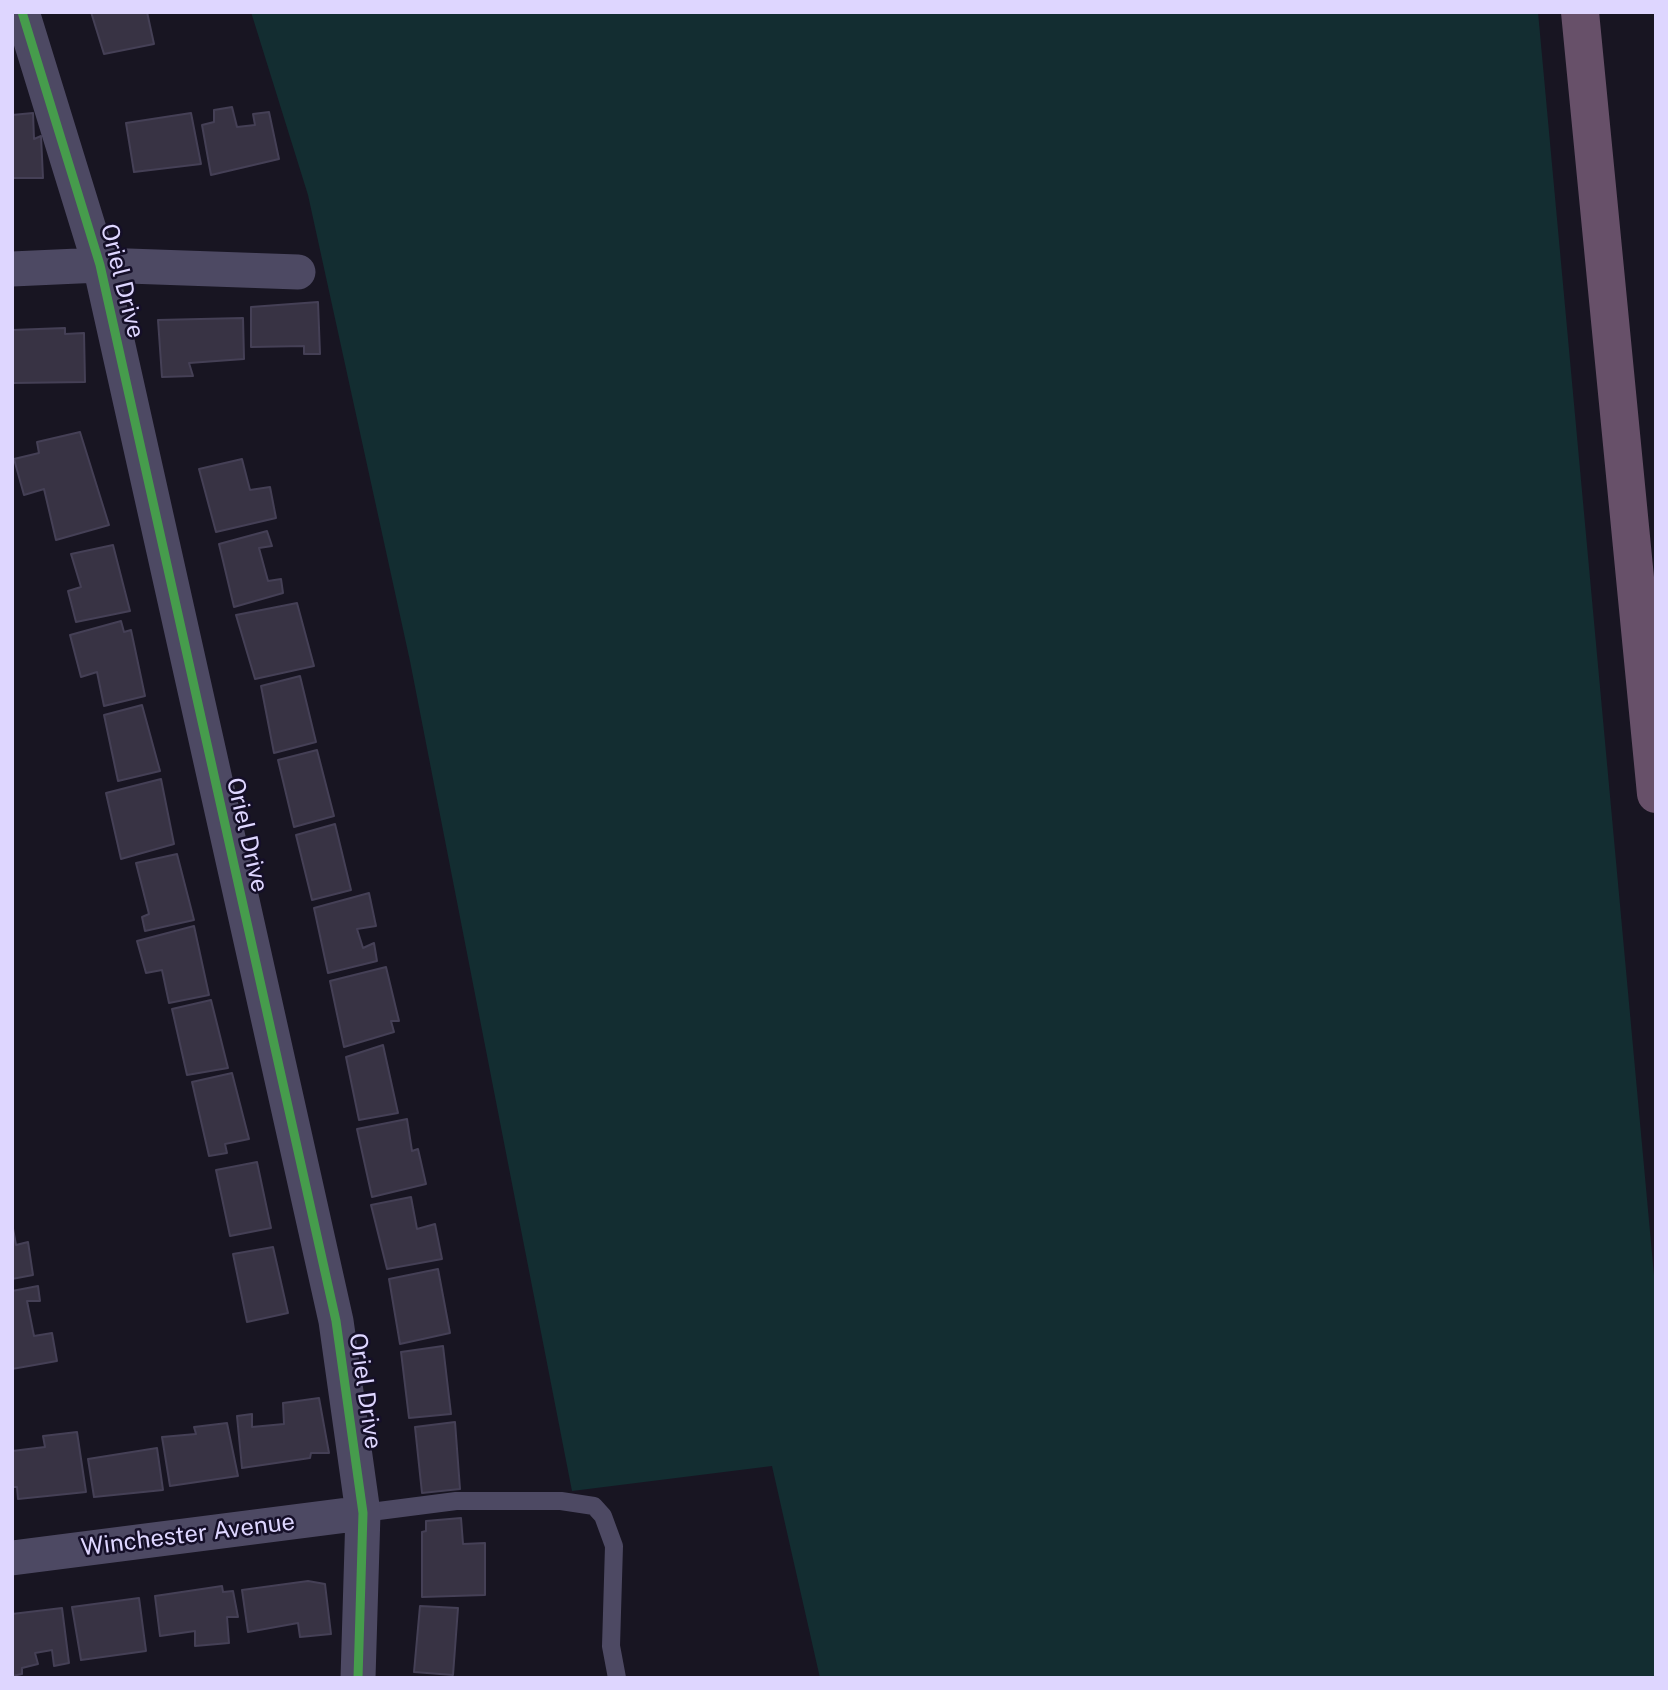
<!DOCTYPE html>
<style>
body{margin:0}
#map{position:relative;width:1668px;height:1690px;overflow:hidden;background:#181522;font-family:"Public Sans",sans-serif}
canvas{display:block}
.frame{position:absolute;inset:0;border:14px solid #ded6ff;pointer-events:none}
</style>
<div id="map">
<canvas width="1668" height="1690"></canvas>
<div class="frame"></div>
</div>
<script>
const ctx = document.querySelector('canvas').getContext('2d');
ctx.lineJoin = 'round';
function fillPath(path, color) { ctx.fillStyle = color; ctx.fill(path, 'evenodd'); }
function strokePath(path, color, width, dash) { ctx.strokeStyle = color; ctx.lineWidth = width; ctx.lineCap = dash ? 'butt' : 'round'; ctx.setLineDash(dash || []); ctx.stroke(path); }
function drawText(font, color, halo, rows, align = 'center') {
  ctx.font = font + ' "Public Sans",sans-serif'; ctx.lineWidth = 5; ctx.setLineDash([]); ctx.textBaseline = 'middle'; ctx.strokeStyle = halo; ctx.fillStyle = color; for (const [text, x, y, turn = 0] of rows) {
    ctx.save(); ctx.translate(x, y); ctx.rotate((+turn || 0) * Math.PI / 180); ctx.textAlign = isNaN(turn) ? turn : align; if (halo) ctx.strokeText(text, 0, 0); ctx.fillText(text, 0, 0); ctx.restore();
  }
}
const green = new Path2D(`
 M251,12H1538L1656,1297V1678H820L772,1466L572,1491L410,661L308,195Z`);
const building = new Path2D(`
 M91,12H147L154,44L104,54Z
 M232,107L237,127L255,125L253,114L269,112L279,159L211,175L202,125L214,122V110Z
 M33,113L34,139L41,136L43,178H12V115Z
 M191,113L201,164L134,172L126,123Z
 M318,302L320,354H304V346L251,347V307Z
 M243,318L244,359L189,363L193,376L162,377L158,320Z
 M65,328V334L84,333L85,382L12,383V330Z
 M80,432L109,525L56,540L44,489L24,495L14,459L39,453L37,442Z
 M242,459L250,490L270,487L276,518L216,532L199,469Z
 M267,531L272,546L259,548L268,581L281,579L283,593L234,607L219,544Z
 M113,545L130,611L76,622L68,591L81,587L71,554Z
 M297,603L314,666L255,679L236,615Z
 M121,621L124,632L131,630L145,696L104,706L97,672L81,677L70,635Z
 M300,676L316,742L274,753L261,686Z
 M142,705L160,771L118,781L104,715Z
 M317,750L334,816L294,827L278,760Z
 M161,779L174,844L121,859L106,793Z
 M335,824L351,890L312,900L296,835Z
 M177,854L194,920L145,931L142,917L149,914L136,863Z
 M369,893L376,926L357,929L363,948L374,943L377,961L328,973L314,908Z
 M194,926L209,995L169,1003L162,970L146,973L137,941Z
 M386,967L399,1021H391L394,1032L344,1047L330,981Z
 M211,1000L228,1068L187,1075L172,1009Z
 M383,1045L398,1113L359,1120L346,1057Z
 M232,1073L249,1139L225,1144L227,1153L209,1156L192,1082Z
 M407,1119L412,1151L418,1149L426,1184L372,1197L357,1129Z
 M257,1162L271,1228L230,1236L216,1170Z
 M411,1197L417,1229L435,1224L442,1259L387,1269L371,1205Z
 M12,1223L16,1245L28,1242L33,1275L12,1279Z
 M273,1247L288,1313L247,1322L233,1254Z
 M438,1269L450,1333L400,1344L389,1279Z
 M38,1286L40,1301H27L34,1336L52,1333L57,1361L12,1369V1291Z
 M443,1346L451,1414L409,1418L401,1352Z
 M319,1398L329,1453H311L310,1458L242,1468L237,1416L252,1414V1427L284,1424L283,1403Z
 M455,1422L460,1489L422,1493L415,1427Z
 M227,1423L238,1476L170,1486L162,1437L196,1434L194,1427Z
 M77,1432L86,1492L18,1499L17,1487H12V1451L45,1447L43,1436Z
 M157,1448L163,1490L94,1497L88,1459Z
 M461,1518L463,1544L485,1543V1595L422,1597V1532L426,1531V1521Z
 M308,1581L325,1584L331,1634L300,1637L298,1623L248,1632L242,1590Z
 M222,1586L223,1592L233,1591L238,1617H227L229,1643L195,1646V1631L160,1636L155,1596Z
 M139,1598L146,1651L81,1660L72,1607Z
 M420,1606L458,1608L453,1675L414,1672Z
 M62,1608L69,1663L54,1666L52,1650L35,1653L38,1664L22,1668V1674L12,1676V1614Z`);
const lane = new Path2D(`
 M363,1513L456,1501H561L594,1506L603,1516L614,1546L611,1646L617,1678`);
const street = new Path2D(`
 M22,12L100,265L336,1321L363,1513L358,1678
 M12,269L100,265L298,272
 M12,1558L363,1513`);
const highway = new Path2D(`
 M1580,12L1656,794`);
const cycleway = new Path2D(`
 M22,12L100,265L336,1321L363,1513L358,1678`);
const streetNames = [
 ["Oriel Drive",122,281,76],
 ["Oriel Drive",247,835,77],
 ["Oriel Drive",365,1391,82],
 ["Winchester Avenue",188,1535,-7]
];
fillPath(green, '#132d31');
fillPath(building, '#383344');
strokePath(building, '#454056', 2);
strokePath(lane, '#4d4963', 18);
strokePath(street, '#4d4963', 35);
strokePath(highway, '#675069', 38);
strokePath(cycleway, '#469c4c', 9);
drawText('24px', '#ded6ff', '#150f28', streetNames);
</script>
